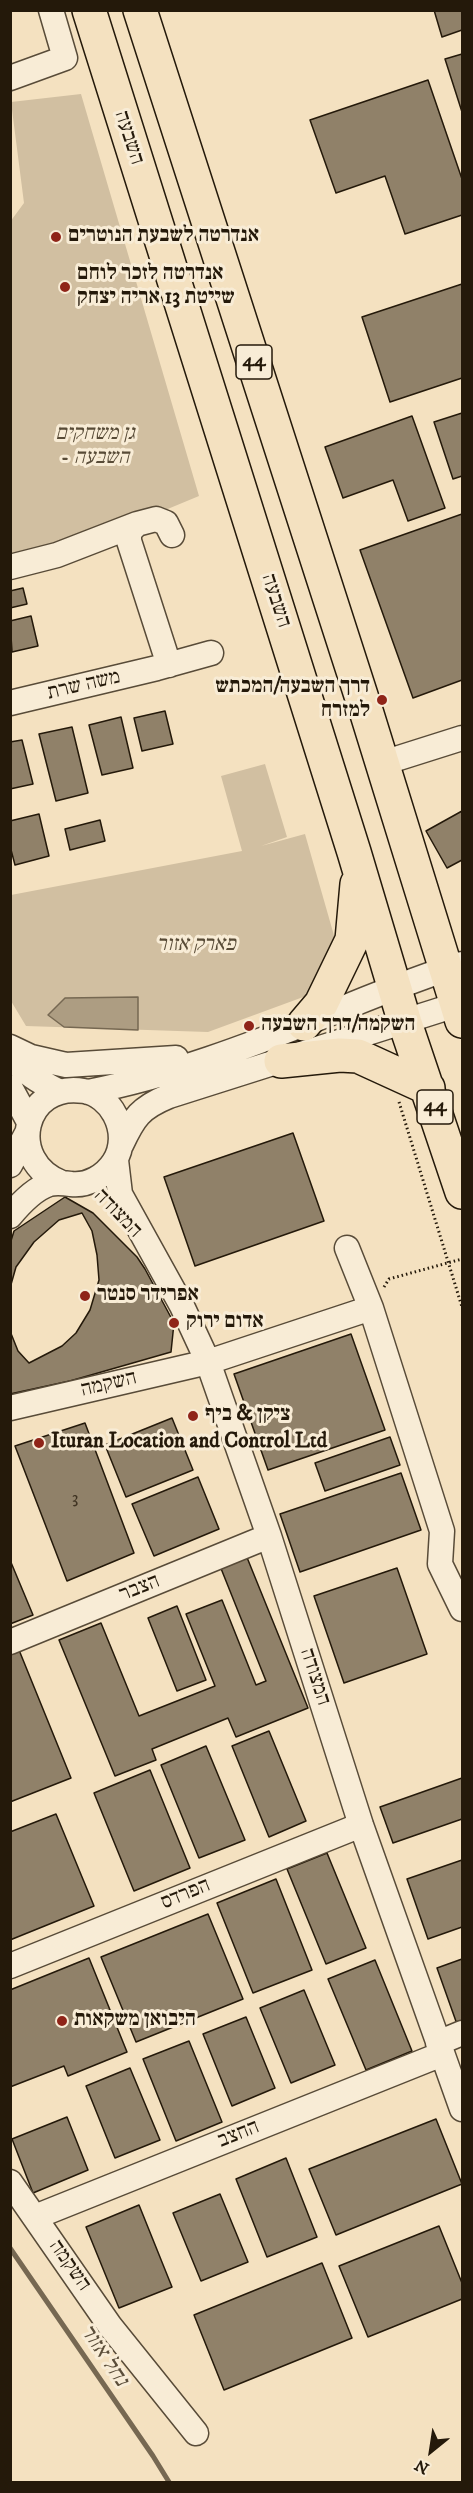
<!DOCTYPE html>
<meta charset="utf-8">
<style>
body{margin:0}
#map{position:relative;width:473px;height:2493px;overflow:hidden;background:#f4e1c0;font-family:"IM FELL DW Pica",serif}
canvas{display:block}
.frame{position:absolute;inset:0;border:12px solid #24190a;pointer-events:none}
.north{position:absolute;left:401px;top:2421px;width:60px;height:60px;-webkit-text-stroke:4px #f8ecd6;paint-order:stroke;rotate:210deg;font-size:16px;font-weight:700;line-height:24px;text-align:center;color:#24190a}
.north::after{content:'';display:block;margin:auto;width:21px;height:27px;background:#24190a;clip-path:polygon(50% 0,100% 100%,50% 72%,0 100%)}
</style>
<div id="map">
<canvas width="473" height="2493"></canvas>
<div class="frame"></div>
<div class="north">N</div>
</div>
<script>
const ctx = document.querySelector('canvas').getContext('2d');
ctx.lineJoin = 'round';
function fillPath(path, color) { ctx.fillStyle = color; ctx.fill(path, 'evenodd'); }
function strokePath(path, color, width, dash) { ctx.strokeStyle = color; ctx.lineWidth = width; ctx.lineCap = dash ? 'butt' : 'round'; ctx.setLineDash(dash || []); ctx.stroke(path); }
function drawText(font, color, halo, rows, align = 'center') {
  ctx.font = font + ' "IM FELL DW Pica","Frank Ruhl Libre",serif'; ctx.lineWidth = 6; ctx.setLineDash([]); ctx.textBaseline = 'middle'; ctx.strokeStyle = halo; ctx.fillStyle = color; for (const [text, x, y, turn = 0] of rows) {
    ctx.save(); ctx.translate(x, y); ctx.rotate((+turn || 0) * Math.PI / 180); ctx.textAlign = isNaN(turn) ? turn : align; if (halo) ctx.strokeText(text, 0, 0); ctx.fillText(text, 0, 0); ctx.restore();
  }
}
const green = new Path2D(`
 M81,94L199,496L57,555L11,568L10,222L24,203L11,102Z
 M265,764L287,837L261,846L305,834L337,946L306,996L208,1032L26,1026L11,1001V895L242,851L221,776Z`);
const water = new Path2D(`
 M138,997V1030L64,1027L48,1015L65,998Z`);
const stream = new Path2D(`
 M10,2248L153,2456L169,2482`);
const building = new Path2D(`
 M434,10H462V30L442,37Z
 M462,54V112L445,59Z
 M428,80L462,179V215L405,234L385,176L336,193L310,120Z
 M462,284V378L390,402L362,317Z
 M462,413V476L453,479L434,422Z
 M412,416L445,508L408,521L393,480L343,498L325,447Z
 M462,514V680L413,698L360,550Z
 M23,588L27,604L10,608V591Z
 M31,616L38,646L12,652L10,621Z
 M165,711L173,744L142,751L134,718Z
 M121,717L133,768L102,775L89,725Z
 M72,727L88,793L56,801L39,734Z
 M22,740L33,784L10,789V742Z
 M462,811V860L447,868L426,831Z
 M39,814L49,856L15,865L10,846V821Z
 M100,820L105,841L70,850L65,829Z
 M293,1133L324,1221L195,1266L164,1177Z
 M65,1197L93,1213L137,1257L145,1269L174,1323L171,1352L70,1381L10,1394V1244L14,1231Z
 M82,1213L92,1231L97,1255L99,1280L90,1310L76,1333L62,1346L29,1363L18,1351L10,1331V1288L16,1267L34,1242L59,1220Z
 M351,1334L385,1430L268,1470L234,1374Z
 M172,1418L193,1470L126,1497L105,1445Z
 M85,1423L134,1553L67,1581L15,1446Z
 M390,1437L400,1465L325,1491L315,1463Z
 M401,1473L421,1530L300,1572L280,1514Z
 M198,1477L219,1529L154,1556L132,1504Z
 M246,1555L308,1708L236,1737L228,1718L152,1749L156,1760L115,1776L59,1640L101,1623L139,1716L215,1686L186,1614L222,1600L256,1685L266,1681L220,1566Z
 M10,1560L33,1615L10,1624Z
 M397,1568L427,1654L344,1683L314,1596Z
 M177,1606L206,1680L177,1691L148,1618Z
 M19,1650L71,1778L10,1802V1654Z
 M269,1731L306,1821L269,1837L232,1746Z
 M206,1746L245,1840L199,1858L161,1765Z
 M150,1770L190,1868L134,1891L94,1793Z
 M462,1778V1819L393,1843L380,1807Z
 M56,1814L94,1906L10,1940V1832Z
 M327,1853L366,1948L326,1964L287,1869Z
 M462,1860V1927L428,1939L407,1879Z
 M276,1879L312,1970L253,1993L217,1903Z
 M208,1914L243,1999L136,2042L101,1957Z
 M89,1958L127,2052L68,2076L64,2066L10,2087V1990Z
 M462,1959V2025L458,2027L437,1968Z
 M375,1960L412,2051L366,2070L328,1979Z
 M304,1990L335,2065L291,2083L260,2008Z
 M246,2017L275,2088L232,2106L203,2034Z
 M189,2041L222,2122L176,2141L143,2059Z
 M130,2068L160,2140L115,2158L86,2086Z
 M67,2117L88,2170L33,2193L12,2139Z
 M436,2119L462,2184L336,2235L309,2169Z
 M286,2158L317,2237L267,2257L236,2179Z
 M220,2194L248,2262L201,2281L173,2213Z
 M139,2205L172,2287L119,2308L86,2227Z
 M439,2226L462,2283V2299L368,2337L339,2266Z
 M322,2263L352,2338L224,2390L194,2315Z`);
const path = new Path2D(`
 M399,1102L462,1307
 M384,1287L389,1279L462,1259`);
const minor = new Path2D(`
 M10,78L65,58L51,10
 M10,567L57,555L137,524
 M169,665L129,541V532L137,524L156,519L166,523L172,535
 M10,703L157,668L211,653
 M383,763L462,738
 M10,1047L31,1057L66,1065L176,1058
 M10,1054C23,1073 40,1082 60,1092
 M10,1087L29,1122
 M88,1092C170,1076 249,1046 326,1015C371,997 416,978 462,964
 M121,1145C134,1117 140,1108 169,1096L462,1003
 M116,1160L120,1194L182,1306L208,1362L269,1536L361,1825L462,2109
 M10,1165L27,1133
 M10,1216C20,1204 34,1189 49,1184C56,1182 64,1183 71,1184C88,1186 105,1176 114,1162C123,1148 123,1130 115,1115C109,1103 97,1093 84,1091C23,1081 5,1161 62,1183
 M347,1248L371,1308L442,1531L440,1564L462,1609
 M10,1408L208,1362L371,1308
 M10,1642L269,1536
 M10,1966L361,1825
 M438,2043L462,2033
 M10,2182L110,2326L196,2433
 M35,2217L442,2054`);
const highway = new Path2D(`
 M89,10L354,852L405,1023L462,1192
 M140,10L367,714L462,1021
 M304,1024L321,1004L352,940L357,884
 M281,1061L340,1055L358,1056L428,1088`);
const markers = [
 [56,237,6,"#8f2418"],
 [65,287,6,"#8f2418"],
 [382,700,6,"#8f2418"],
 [249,1026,6,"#8f2418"],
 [85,1296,6,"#8f2418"],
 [174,1323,6,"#8f2418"],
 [193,1416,6,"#8f2418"],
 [39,1443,6,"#8f2418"],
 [62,2021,6,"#8f2418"]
];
const numberNames = [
 ["3",75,1499]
];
const shields = [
 [254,362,36],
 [435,1107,36]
];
const shieldNames = [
 ["44",254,362],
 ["44",435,1107]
];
const streetNames = [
 ["השבעה",128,138,72],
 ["השבעה",275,601,72],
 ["משה שרת",84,686,-13],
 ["המצודה",117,1214,46],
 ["השקמה",109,1385,-13],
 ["הצבר",140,1589,-22],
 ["המצודה",314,1677,72],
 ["הפרדס",186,1895,-22],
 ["החצב",239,2135,-22],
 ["השקמה",69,2266,55]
];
const poiNames = [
 ["אנדרטה לשבעת הנוטרים",68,237],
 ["אנדרטה לזכר לוחם",77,275],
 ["שייטת 13 אריה יצחק",77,299],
 ["דרך השבעה/המכתש",370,688,"right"],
 ["למזרח",370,712,"right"],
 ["השקמה/דרך השבעה",261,1026],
 ["אפרידר סנטר",97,1296],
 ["אדום ירוק",186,1323],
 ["ציקן & ביף",205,1416],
 ["Ituran Location and Control Ltd",51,1443],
 ["היבואן משקאות",74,2021]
];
const parkNames = [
 ["גן משחקים",95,435],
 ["- השבעה",95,459],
 ["פארק אזור",196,946]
];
const waterNames = [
 ["נחל אזור",103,2356,56]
];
fillPath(green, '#d1bfa1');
fillPath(water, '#ad9d82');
strokePath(water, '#766852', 1.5);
strokePath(stream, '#766852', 5);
fillPath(building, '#908169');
strokePath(building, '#24190a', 1.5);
strokePath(minor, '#584b38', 27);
strokePath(highway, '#24190a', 36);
strokePath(path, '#24190a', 3, [1.5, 3]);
strokePath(minor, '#f8ecd6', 24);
strokePath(highway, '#f4e1c0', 33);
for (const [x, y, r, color] of markers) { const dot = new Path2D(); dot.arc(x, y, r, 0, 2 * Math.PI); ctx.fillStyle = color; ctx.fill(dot); strokePath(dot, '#f8ecd6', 2); }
drawText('18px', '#3f3322', null, numberNames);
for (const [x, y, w] of shields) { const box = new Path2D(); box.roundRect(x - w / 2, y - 17, w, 34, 4.5); ctx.fillStyle = '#f8ecd6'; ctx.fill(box); strokePath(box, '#24190a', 1.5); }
drawText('bold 20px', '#24190a', null, shieldNames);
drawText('21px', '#24190a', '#f8ecd6', streetNames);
drawText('bold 21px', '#24190a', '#f8ecd6', poiNames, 'left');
drawText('italic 21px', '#584b37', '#f8ecd6', parkNames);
drawText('italic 22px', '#5b4e3a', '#f8ecd6', waterNames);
</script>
